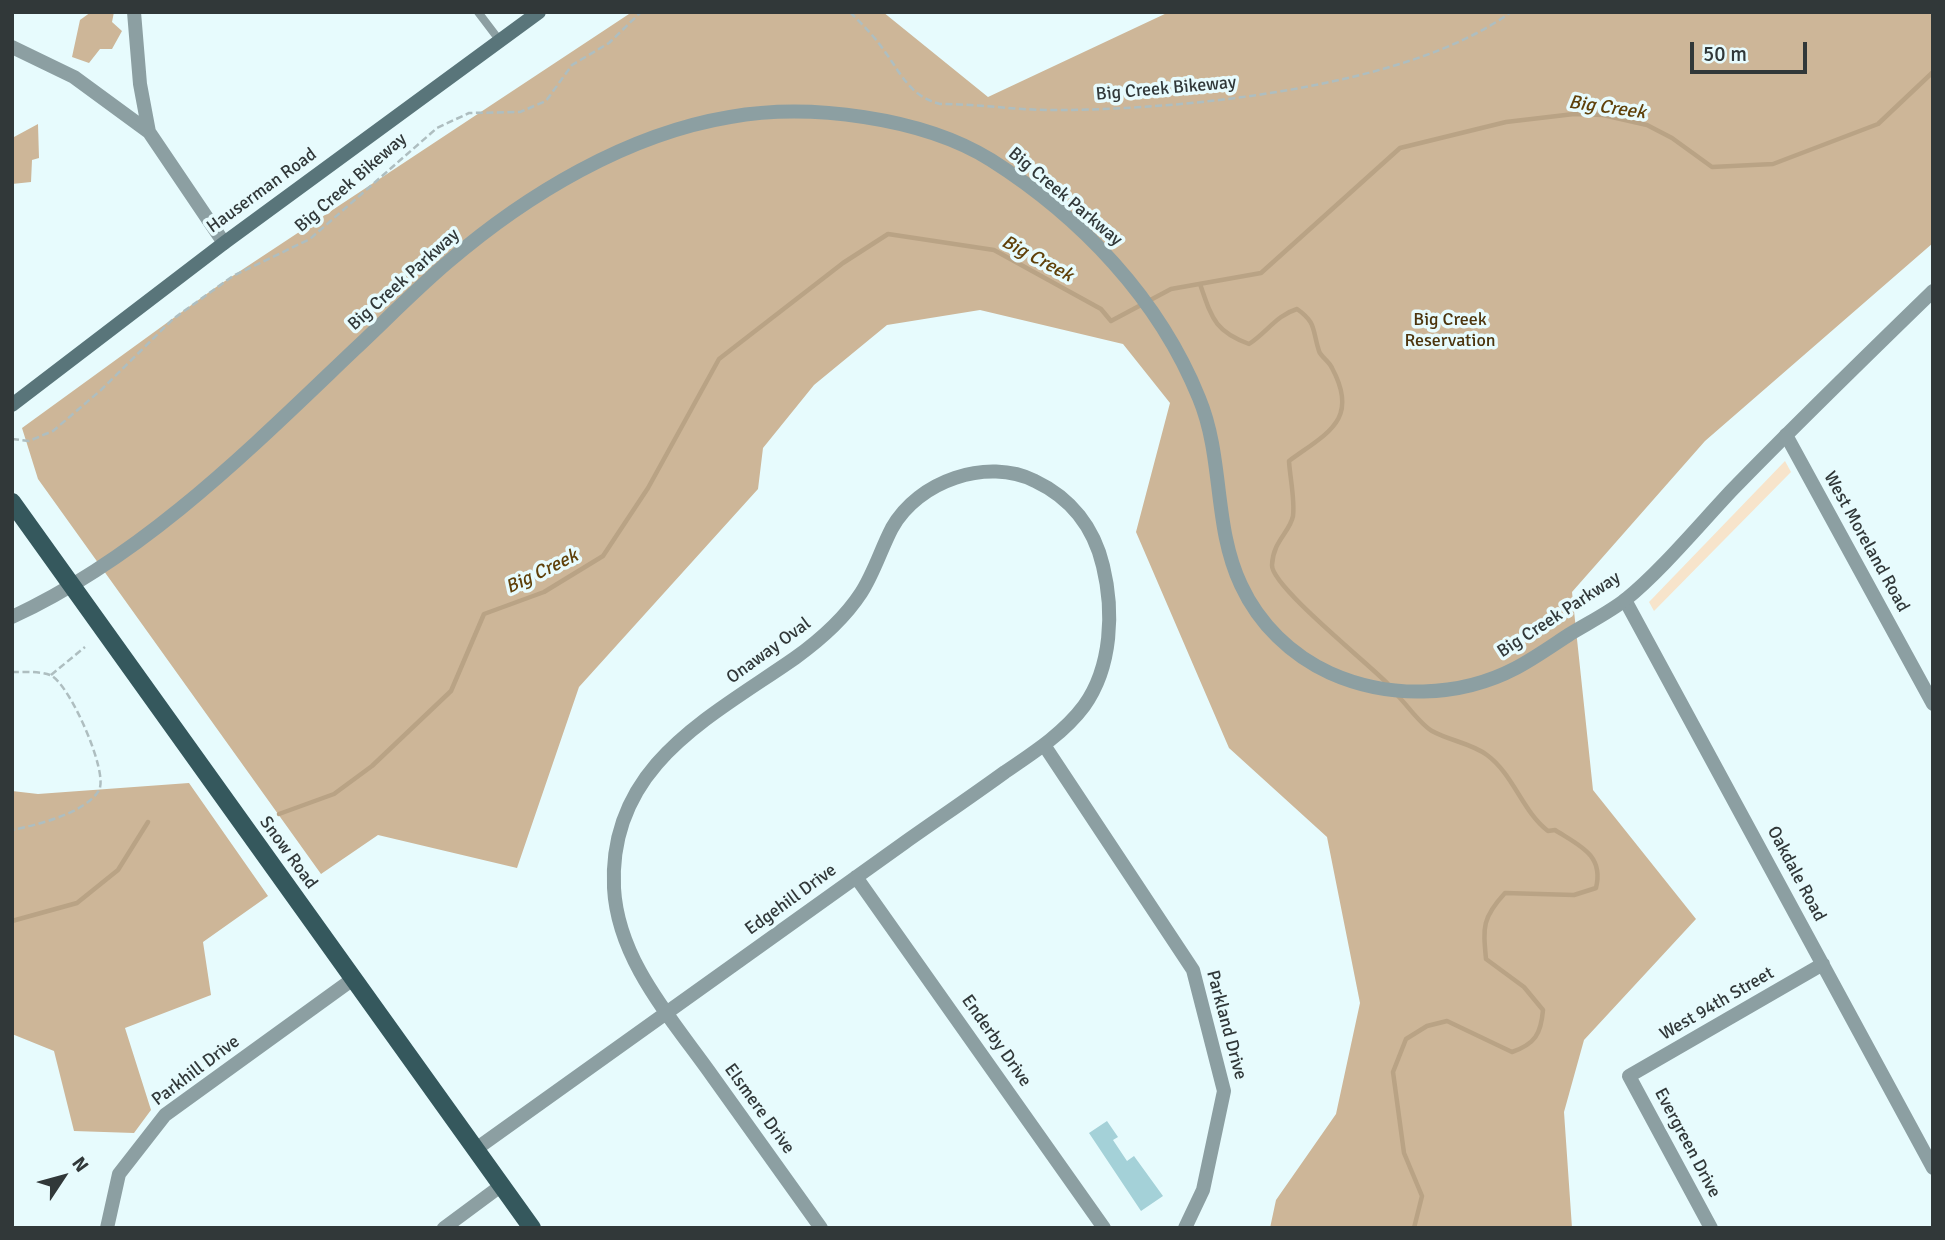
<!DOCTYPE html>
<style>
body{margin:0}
#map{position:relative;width:1945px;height:1240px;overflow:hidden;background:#e7fbfd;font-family:Signika,sans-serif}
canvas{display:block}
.frame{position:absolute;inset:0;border:14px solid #313839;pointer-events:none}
.north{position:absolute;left:28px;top:1142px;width:70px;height:70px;-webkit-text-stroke:5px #e7fbfd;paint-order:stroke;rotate:54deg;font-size:19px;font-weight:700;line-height:28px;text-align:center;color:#313839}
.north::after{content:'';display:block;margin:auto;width:24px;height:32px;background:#313839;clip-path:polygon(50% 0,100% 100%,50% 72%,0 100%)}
.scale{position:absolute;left:1690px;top:42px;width:117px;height:32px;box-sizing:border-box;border:4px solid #313839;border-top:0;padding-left:9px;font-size:21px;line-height:24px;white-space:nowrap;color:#313839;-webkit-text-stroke:5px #e7fbfd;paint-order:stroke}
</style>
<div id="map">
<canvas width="1945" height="1240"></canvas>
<div class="frame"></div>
<div class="north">N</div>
<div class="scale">50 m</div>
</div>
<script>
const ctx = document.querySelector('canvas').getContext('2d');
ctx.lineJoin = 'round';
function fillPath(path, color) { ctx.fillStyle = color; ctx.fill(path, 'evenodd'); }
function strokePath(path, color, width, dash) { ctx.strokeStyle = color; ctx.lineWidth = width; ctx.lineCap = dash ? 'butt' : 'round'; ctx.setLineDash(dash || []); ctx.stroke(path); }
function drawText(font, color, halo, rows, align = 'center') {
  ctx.font = font + ' Signika,sans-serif'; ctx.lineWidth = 7; ctx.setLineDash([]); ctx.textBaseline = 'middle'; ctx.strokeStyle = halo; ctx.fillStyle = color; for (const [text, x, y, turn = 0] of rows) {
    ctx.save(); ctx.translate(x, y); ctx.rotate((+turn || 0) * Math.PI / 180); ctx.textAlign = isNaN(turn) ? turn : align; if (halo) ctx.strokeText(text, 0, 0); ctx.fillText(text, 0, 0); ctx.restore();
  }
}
const green = new Path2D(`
 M1785,461L1791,472L1654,611L1649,602Z`);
const forest = new Path2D(`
 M91,12H114L112,22L122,31L112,49H100L89,63L72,57L80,20Z
 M632,12H883L988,97L1169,12H1933V243L1705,441L1572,592L1593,790L1696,919L1584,1040L1564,1112L1572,1228H1270L1276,1200L1336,1114L1360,1003L1327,837L1229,748L1136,532L1170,403L1123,344L980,310L887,325L814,385L763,448L758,489L579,687L517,868L378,835L321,874L38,479L22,428L219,285Z
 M38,124L39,158L32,160L31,182L12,184V134L14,137Z
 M189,783L268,896L203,942L211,995L125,1028L151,1110L134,1133L74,1131L54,1051L12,1034V791L38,794Z`);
const stream = new Path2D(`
 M1200,284C1212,318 1214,331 1249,344C1267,332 1277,315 1297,309C1317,323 1312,330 1319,351C1321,357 1329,361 1332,368C1360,420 1327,433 1289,461C1290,478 1295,499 1293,516C1290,532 1273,541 1272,565C1271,586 1368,663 1388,684
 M1398,696C1408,706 1420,724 1432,731C1450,741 1471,743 1487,755C1514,775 1522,811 1548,831L1555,830C1580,846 1604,855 1596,888L1574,895L1505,893C1482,918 1483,927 1486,959L1524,987L1543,1010C1541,1034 1535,1044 1512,1052L1447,1021L1427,1026L1406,1039L1393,1072L1404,1153L1422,1196L1414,1228
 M279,814L334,794L372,766L451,691L484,614L544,592L603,556L648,488L719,359L843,263L888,234L994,250L1101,309L1111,321L1171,289L1261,273L1400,148L1506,122L1574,114L1603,115L1647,125L1672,138L1712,167L1773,164L1878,124L1933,72
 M12,921L77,903L118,870L148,822`);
const building = new Path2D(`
 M1107,1121L1118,1137L1113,1140L1127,1161L1134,1156L1163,1196L1141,1211L1089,1133Z`);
const path = new Path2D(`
 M850,12C862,24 873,35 883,49C901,73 909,96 940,104C981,104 1022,111 1063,110C1188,109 1409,87 1511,12
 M12,439L29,441L53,431L101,390L173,319L233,276L310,239L437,128L469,113L520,112L546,101L572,65L609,43L641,12
 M12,672C23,672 40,671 50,675C69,682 109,773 99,790C86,813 37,825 12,830
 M51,675L85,647`);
const service = new Path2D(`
 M478,12L500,41`);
const minor = new Path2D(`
 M134,12L140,84L149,132L224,243
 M12,47L74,77L149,132
 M1786,435L1933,704
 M1625,600L1933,1168
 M1044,745L1193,970L1224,1091L1203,1190L1185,1228
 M856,877L1104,1228
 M476,1149C618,1047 761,945 904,843C938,819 972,796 1005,772C1033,753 1064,733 1084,706C1112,667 1114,611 1103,566C1094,528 1071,498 1035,481C987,457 918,481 892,528C881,549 874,573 861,593C844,619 820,640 795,658C709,718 608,766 614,888C618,961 672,1019 713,1077C749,1127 785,1177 821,1228
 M107,1228L119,1174L165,1115L353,979
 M444,1228L502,1185
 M1711,1228L1629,1076L1823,964`);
const tertiary = new Path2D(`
 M12,617C144,556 250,449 354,350C385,321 415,290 448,262C526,195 627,134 730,117C809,103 922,117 991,160C1081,217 1159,299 1199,398C1224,458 1213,526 1241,585C1259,624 1291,655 1330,673C1388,699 1459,698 1516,668C1535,658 1553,645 1570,634C1588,623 1608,613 1625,600C1660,572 1700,524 1732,490C1798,422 1865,357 1933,291`);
const secondary = new Path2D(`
 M12,405L224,243L539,12`);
const primary = new Path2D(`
 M12,502L532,1228`);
const streetNames = [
 ["Big Creek Bikeway",1166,89,-5],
 ["Big Creek Bikeway",351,183,-41],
 ["Hauserman Road",262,191,-36],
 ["Big Creek Parkway",1065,197,40],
 ["Big Creek Parkway",404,280,-42],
 ["West Moreland Road",1866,542,61],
 ["Big Creek Parkway",1559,615,-33],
 ["Onaway Oval",769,651,-36],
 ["Snow Road",288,853,54],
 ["Oakdale Road",1796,874,62],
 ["Edgehill Drive",791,900,-36],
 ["West 94th Street",1717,1004,-30],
 ["Parkland Drive",1226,1025,75],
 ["Enderby Drive",996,1041,55],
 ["Parkhill Drive",196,1071,-37],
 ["Elsmere Drive",759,1109,54],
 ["Evergreen Drive",1687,1143,62]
];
const parkNames = [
 ["Big Creek",1450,320],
 ["Reservation",1450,341]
];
const waterNames = [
 ["Big Creek",1607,108,8],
 ["Big Creek",1037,259,28],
 ["Big Creek",542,572,-26]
];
fillPath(green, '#f7e4cb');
fillPath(forest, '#cdb698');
strokePath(stream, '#b9a385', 4.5);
fillPath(building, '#a4d1d8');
strokePath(path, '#aebec0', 2.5, [7, 3.5]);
strokePath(service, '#8c9fa2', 8);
strokePath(minor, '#8c9fa2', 14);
strokePath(tertiary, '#8c9fa2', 14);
strokePath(secondary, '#59757a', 14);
strokePath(primary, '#35585d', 18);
drawText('18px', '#313839', '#e7fbfd', streetNames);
drawText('18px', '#4c340d', '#e7fbfd', parkNames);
drawText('italic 19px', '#5f4009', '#e7fbfd', waterNames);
</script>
